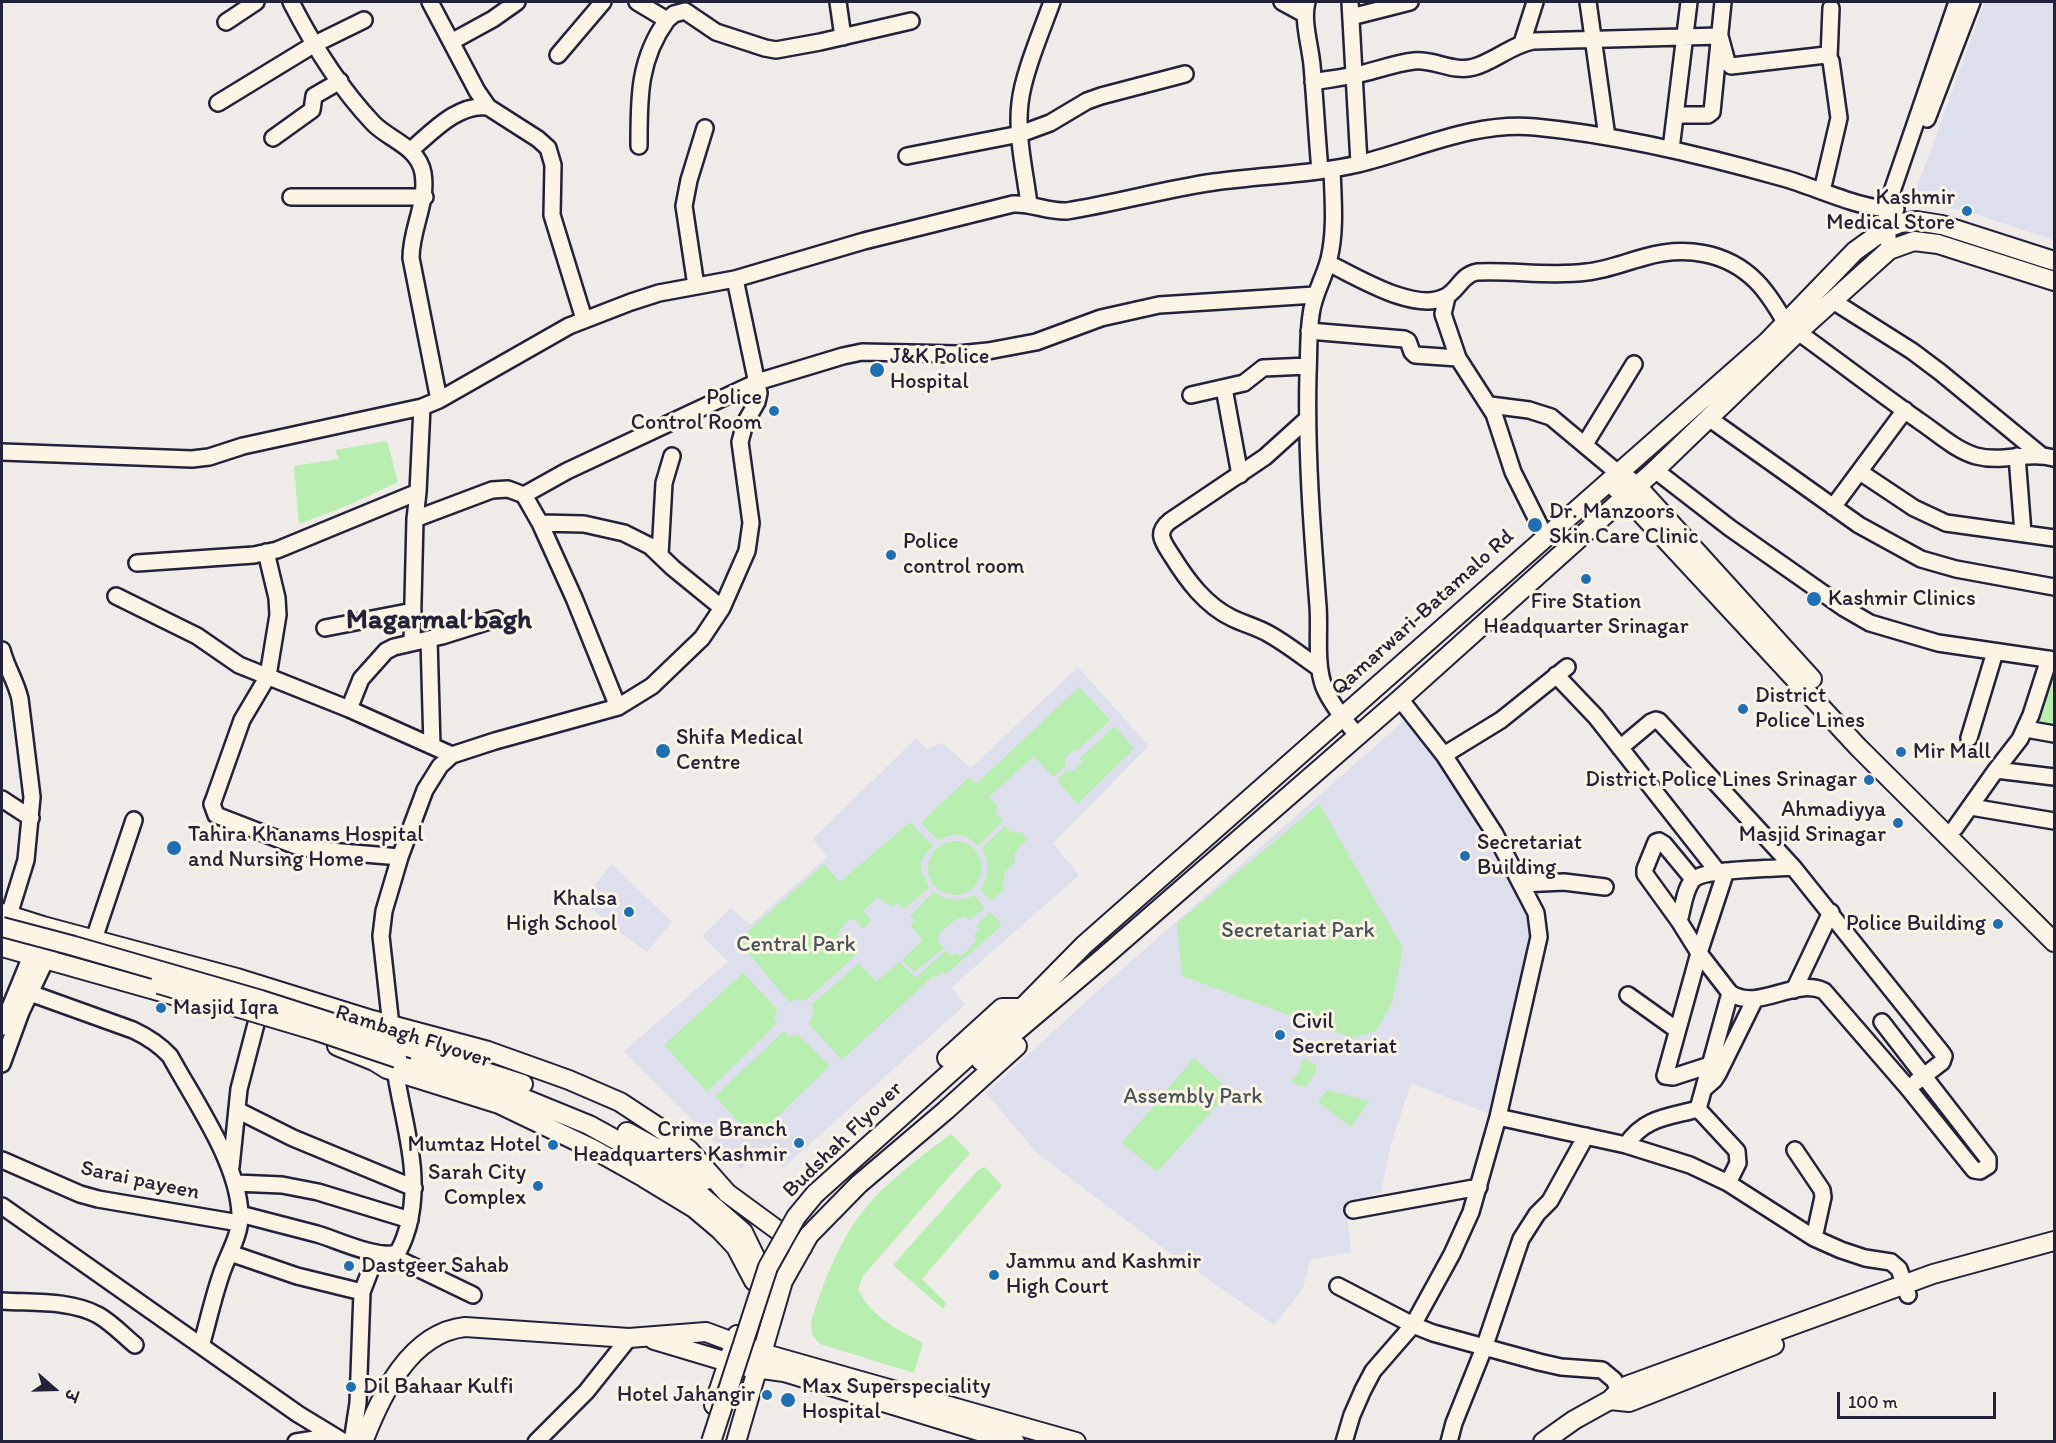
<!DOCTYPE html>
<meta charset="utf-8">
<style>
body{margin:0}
#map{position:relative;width:2056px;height:1443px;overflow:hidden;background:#eeebe8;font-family:Itim,"Playpen Sans Deva",sans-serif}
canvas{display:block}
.frame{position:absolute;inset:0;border:3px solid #22223b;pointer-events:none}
.north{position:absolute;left:24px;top:1359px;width:60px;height:60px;-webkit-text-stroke:4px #fcf5e5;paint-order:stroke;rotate:110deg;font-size:16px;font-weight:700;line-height:24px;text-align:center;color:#22223b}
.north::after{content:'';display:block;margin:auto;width:21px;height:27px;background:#22223b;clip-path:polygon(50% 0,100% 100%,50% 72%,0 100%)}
.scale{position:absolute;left:1837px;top:1392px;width:159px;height:27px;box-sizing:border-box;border:3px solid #22223b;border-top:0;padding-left:8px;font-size:18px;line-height:21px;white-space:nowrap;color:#22223b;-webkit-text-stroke:4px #fcf5e5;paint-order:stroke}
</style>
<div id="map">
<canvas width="2056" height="1443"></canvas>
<div class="frame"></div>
<div class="north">उ</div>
<div class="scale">100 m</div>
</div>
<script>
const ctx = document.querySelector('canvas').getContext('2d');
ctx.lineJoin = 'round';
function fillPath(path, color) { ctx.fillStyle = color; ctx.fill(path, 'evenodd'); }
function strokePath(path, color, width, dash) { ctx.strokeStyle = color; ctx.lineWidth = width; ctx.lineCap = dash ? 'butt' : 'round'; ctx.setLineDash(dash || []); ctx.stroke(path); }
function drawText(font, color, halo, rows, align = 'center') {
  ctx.font = font + ' Itim,sans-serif'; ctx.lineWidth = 6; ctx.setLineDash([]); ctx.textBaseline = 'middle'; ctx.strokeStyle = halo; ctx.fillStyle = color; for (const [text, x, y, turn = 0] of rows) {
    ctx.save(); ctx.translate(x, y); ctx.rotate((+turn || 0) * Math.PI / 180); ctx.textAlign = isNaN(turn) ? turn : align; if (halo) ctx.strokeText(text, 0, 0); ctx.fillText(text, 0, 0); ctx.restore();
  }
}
const built = new Path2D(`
 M1985,2H2054V240L1966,211L1912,201Z
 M1078,667L1149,746L1053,843L1079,875L952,987L965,1005L783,1168L765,1145L741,1169L624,1051L728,962L702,936L731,908L750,925L827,857L813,839L916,738L927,749L942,743L971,768Z
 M1407,718L1418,723L1530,918L1529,942L1498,1092L1492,1115L1411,1083L1391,1144L1381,1192L1346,1205L1351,1252L1310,1260L1303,1289L1274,1325L1159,1245L1038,1154L986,1093L1102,987Z
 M612,864L672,922L647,952L616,929L582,900Z`);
const green = new Path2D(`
 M387,441L398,482L351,504L299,524L294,466L339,459L335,450Z
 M2054,670V734L2036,731Z
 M1079,687L1110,720L1077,751L1075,749L1065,758V766L1053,777L1034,756L989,797L997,805L996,813L1003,821L978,846C964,831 955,833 938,840L921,823L969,777L976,784Z
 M1115,726L1134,749L1077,804L1057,780L1067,770L1071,772L1083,762L1079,759Z
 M1319,804L1403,948L1392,1003L1376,1031L1352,1038L1182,976L1177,923Z
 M910,822L933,846C913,867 922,866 929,888L904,909L897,903L893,907L877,897L863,911L871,920L863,929L856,920H848L837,934L856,955L805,1001L798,999L789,1002L738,940L824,864L840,882Z
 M1005,826L1011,832L1015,831L1019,834L1021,831L1027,840L1018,848L1014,856L1015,862L1004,873L1005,877L1002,882L1005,889L990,901L981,889C989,874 990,864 982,848Z
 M928 868a27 27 0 1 1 54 0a27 27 0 1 1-54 0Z
 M933,892C947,901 960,902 975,895L984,908L970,920L965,916L955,920L939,933L940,936L937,941L944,948L914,972L902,960L923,940L910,925L915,920L910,916Z
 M990,912L1001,923L999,928L946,974L941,972L935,978L933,976L842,1060L809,1024L813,1014L812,1004L859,963L876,982L899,962L916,978L945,951L952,956L956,953L962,956L976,941L974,935L980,929L976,926Z
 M743,973L777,1009L774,1019L777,1021L776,1024L707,1092L664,1045Z
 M784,1031L789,1037L798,1035L830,1066L754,1139L715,1096Z
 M1194,1058L1230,1091L1157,1172L1122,1143Z
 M1303,1059L1317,1065L1313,1077L1305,1087L1290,1082L1299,1072Z
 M1327,1090L1369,1101L1351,1127L1318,1102Z
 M951,1134L970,1153L863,1276L858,1289C871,1317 897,1329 923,1343L914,1373L820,1344L812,1335L811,1322C823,1283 839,1241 864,1210C884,1184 924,1154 951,1134Z
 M985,1167L1002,1186L922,1279L946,1303L943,1309L893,1265L978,1170Z`);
const minor = new Path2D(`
 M291,2C313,45 339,87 373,123C389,140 418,146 423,173C428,203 411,228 411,258L439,400
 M430,2L477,91L488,107L538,139L548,148L553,165L552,215L584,319
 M637,2L667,20L674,14L685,11L716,32L765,48L776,50L820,42L911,21
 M838,2L843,37
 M1282,2L1304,14
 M1307,2C1302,20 1310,45 1312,65C1315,101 1317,136 1320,171
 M1350,2L1359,163
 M1588,2L1607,137
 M1351,17L1410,2
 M226,22L256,2
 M451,42L493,19L517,2
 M1522,43L1535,2
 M558,55L603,2
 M1829,58L1831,8
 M1313,82C1330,79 1347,77 1364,73C1380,69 1397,63 1414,61C1435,59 1453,73 1474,67C1495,61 1511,45 1533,41L1720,36L1727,62L1731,66L1826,55L1831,61L1839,118L1822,191
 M218,103L313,45L364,20
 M1675,115H1708L1712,112L1723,2
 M1927,119L1972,2
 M273,138L312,110L314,96L340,81
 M639,146C639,99 638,60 667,20
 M1671,149L1689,2
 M411,150C432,132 458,103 488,107
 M907,156L1020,134L1050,123L1087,101L1101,96L1185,74
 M1332,169C1333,199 1336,230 1329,259C1324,279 1313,295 1311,315C1308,335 1309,355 1308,374C1306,452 1312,529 1318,606C1320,631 1315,663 1324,687C1331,704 1345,721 1357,735
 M291,197H425
 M1029,204C1025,172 1016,136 1020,103C1023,74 1042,30 1052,2
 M1889,250L1886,209L1957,2
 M1328,263C1356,276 1414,313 1445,297C1458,291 1461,275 1477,272C1513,270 1550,277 1587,272C1607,270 1626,262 1645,257C1684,246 1726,251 1756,281C1768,293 1777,308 1785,322
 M696,286L684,206L689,180L705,128
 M1447,297L1443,314L1458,358
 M1833,301L1912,351L1940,372L2041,455
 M1309,331L1404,339L1408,341L1412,352L1415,355L1458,358L1494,414L1513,472L1545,536
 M1798,332C1838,361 1877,391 1918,420C1936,432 1955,450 1976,456C2002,463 2029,451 2054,458
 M1224,388L1240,475
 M1191,395L1244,383L1263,368L1308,366
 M1490,405L1529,410L1551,417L1618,473
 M1307,419L1265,457L1170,521C1155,533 1163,542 1172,556C1187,580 1205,605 1232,618C1244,624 1257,627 1269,634C1287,644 1303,657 1319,668
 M1710,419L1859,525L1921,559L1956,569L2054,587
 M1585,444L1634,364
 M2,452L192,459L209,457L243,446L422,407L439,400L569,326L631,302L659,293L735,279L864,241L1013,204C1032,203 1048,212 1067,211C1117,203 1165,189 1214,182C1262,175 1311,175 1358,164C1416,150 1474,121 1535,127C1619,135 1702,155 1783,178C1816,187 1863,211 1896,209
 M2017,456L2023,533
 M1655,470L1730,528L1844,608L1870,623L1938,643L2054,660
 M1860,472L1914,508L1946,523L2054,538
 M524,495L567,471L757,382L843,356L862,352L958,354L988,351L1036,342L1101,318L1159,305L1315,295
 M1833,507L1905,410
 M415,519L492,490L508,489L524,495L540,523L574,598L618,707
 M540,523L584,524L624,533L650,546L673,568L722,608
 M266,552L277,598L278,615L268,676L242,720L214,799L212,804L216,815L296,846L318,850L400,857
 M660,555L664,483L672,456
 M137,563L254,555L277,550L418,492
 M116,596L197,636L239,665L349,709L452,755L495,741L618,707L652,686L702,638L722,608L747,551L751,523L740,442L745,423L757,402L759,393L735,279
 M325,628L413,611
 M429,639L432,746
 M412,642L415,519L418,492L422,407
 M2,650C6,667 16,681 20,699L32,797L26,860L9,915
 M1556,675L1596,717L1718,872
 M349,709L361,679L386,651L394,647L442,636L496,619
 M2026,729L2054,734
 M1969,738L1995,652
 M1620,748L1651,722L1656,720L1659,721L1793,867L1942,1053L1944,1056L1942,1062L1916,1082
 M1444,755L1501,720L1567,667
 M1996,770L2054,777
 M2,799L31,818
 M1971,807L2054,821
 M1955,828L1996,770L2020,739L2031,715L2049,659
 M1793,867C1774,869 1701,868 1692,881C1684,891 1683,909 1679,921L1699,953L1730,993C1759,1012 1794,977 1824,991L1908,1088L1974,1170L1980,1171L1988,1166V1159L1882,1022
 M1521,884L1564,882L1605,887
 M1679,921L1645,874V869L1656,842L1659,841L1664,844L1693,879
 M94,939L134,820
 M1794,990L1831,912
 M30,993L133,1030C148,1037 159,1044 170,1056C195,1102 238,1162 240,1214C241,1235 227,1256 221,1275C213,1298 208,1322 201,1346
 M1628,995L1677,1030
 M2,1027L36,944
 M392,1035L381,936L384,911L400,857L425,790L440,766L452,755
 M2,1064L21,1012L51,949
 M1710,1065L1673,1077L1665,1076L1699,953L1726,871
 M1706,1087L1714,1080L1718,1074L1755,999
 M1698,1109L1730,993
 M237,1110L293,1138L414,1188
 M1498,1117L1626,1145L1690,1165L1728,1183L1814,1238L1841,1250L1865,1258L1891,1262L1899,1269L1908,1295
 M1626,1145C1644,1117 1669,1117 1698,1109L1737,1151L1738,1163L1728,1183
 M1795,1150L1822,1190L1823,1197L1814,1238
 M2,1160L80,1194L98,1199L239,1223
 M231,1167L239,1089L257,1020
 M235,1183L282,1185L318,1192L410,1220
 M2,1206L298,1414L344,1442
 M1353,1210L1479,1187
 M240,1214C266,1221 291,1227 317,1234C338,1240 376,1259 397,1253C403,1245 405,1236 408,1227C423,1171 401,1117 394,1062
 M230,1253L297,1276L362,1292
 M390,1255L473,1295
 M1338,1286L1413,1325L1433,1333L1539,1362L1561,1367L1602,1370L1614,1380L1619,1391
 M2,1301C33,1303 70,1300 98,1315C112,1323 123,1335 135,1345
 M296,1442L334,1436
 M352,1442L358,1403L362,1292L377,1253
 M536,1442L586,1392L629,1338
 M1344,1442L1352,1415L1363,1390L1373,1371L1413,1325L1452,1254L1471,1212L1498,1117L1539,937L1536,913L1495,834L1444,755L1400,699
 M1449,1442L1454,1423L1484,1348L1521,1239L1537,1214L1550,1201L1586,1136`);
const major = new Path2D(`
 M1627,479L1636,485L1812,679
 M1616,488L1625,496L1858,747L2054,942
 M2,913L43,926L237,978L372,1020L488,1051L569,1080L620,1102L658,1127L689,1150L727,1193L802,1248
 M2,947L176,996
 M337,1046L374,1061L387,1069L499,1104L593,1149L643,1177L694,1208L720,1230L736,1247L754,1281
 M414,1049L523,1084
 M397,1058L513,1094L589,1125L618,1141L689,1185L743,1232L760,1267
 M947,1058L1002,1008H1022
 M981,1061L1098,962L1400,699L1655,470L1798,332L1889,250L1914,241L1938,244L2054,281
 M627,1132L667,1154L706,1180
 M815,1194L1022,1008L1084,945L1767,342L1855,251L1887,228L1900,223L1917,221L1942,225L2054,261
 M654,1340L741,1366L784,1372L1015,1442
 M1610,1400L1629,1402L1774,1345
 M714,1405L737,1335
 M363,1442C381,1395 410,1333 465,1327L629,1338L706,1332L762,1353L1076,1442
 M736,1442L783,1281L809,1235L859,1184L945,1111L1017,1046
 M1543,1442L1574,1420L1610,1400L1619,1391L1626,1386L1933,1274L2054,1241`);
const majorBridge = new Path2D(`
 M2,927L74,946L261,1000L414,1049
 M159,984L317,1031L397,1058
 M711,1442L768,1267L796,1217L815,1194`);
const markers = [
 [1967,211,6,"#1f6fb2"],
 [877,370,8,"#1f6fb2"],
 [774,411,6,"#1f6fb2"],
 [1535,525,8,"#1f6fb2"],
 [891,555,6,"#1f6fb2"],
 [1586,579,6,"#1f6fb2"],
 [1814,599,8,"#1f6fb2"],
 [1743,709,6,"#1f6fb2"],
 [663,751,8,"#1f6fb2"],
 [1901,752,6,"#1f6fb2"],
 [1869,780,6,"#1f6fb2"],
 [1898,823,6,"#1f6fb2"],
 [174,848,8,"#1f6fb2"],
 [1465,856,6,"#1f6fb2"],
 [629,912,6,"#1f6fb2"],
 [1998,924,6,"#1f6fb2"],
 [161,1008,6,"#1f6fb2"],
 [1280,1035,6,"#1f6fb2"],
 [799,1143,6,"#1f6fb2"],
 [553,1145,6,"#1f6fb2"],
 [538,1186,6,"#1f6fb2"],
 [349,1266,6,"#1f6fb2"],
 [994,1275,6,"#1f6fb2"],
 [351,1387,6,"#1f6fb2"],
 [767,1395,6,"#1f6fb2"],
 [788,1400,8,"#1f6fb2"]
];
const poiNames = [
 ["Kashmir",1955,198,"right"],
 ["Medical Store",1955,223,"right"],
 ["J&K Police",890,357],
 ["Hospital",890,382],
 ["Police",762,398,"right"],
 ["Control Room",762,423,"right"],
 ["Dr. Manzoors",1549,512],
 ["Skin Care Clinic",1549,537],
 ["Police",903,542],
 ["control room",903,567],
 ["Kashmir Clinics",1828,599],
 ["Fire Station",1586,602,"center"],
 ["Headquarter Srinagar",1586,627,"center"],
 ["District",1755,696],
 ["Police Lines",1755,721],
 ["Shifa Medical",676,738],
 ["Centre",676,763],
 ["Mir Mall",1913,752],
 ["District Police Lines Srinagar",1857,780,"right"],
 ["Ahmadiyya",1886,810,"right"],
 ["Masjid Srinagar",1886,835,"right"],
 ["Tahira Khanams Hospital",188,835],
 ["and Nursing Home",188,860],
 ["Secretariat",1477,843],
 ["Building",1477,868],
 ["Khalsa",617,899,"right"],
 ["High School",617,924,"right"],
 ["Police Building",1986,924,"right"],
 ["Masjid Iqra",173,1008],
 ["Civil",1292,1022],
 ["Secretariat",1292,1047],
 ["Crime Branch",787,1130,"right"],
 ["Headquarters Kashmir",787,1155,"right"],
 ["Mumtaz Hotel",541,1145,"right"],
 ["Sarah City",526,1173,"right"],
 ["Complex",526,1198,"right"],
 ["Jammu and Kashmir",1006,1262],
 ["High Court",1006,1287],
 ["Dastgeer Sahab",361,1266],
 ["Dil Bahaar Kulfi",363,1387],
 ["Max Superspeciality",802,1387],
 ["Hospital",802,1412],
 ["Hotel Jahangir",755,1395,"right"]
];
const streetNames = [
 ["Qamarwari-Batamalo Rd",1423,613,-42],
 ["Rambagh Flyover",413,1037,18],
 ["Budshah Flyover",843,1140,-44],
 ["Sarai payeen",140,1181,12]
];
const parkNames = [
 ["Secretariat Park",1298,931],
 ["Central Park",796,945],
 ["Assembly Park",1193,1097]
];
const districtNames = [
 ["Magarmal bagh",439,621]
];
fillPath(built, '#dedfec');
fillPath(green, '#b8eeb0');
strokePath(minor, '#22223b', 20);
strokePath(major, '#22223b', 22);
strokePath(minor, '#fcf5e5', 15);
strokePath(major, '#fcf5e5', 18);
strokePath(majorBridge, '#22223b', 22, []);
strokePath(majorBridge, '#fcf5e5', 18);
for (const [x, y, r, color] of markers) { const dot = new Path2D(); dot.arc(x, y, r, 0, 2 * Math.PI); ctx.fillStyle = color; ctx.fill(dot); strokePath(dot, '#fcf5e5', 2); }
drawText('22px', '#22223b', '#fcf5e5', poiNames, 'left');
drawText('22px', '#22223b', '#fcf5e5', streetNames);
drawText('22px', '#485558', '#fcf5e5', parkNames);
drawText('bold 28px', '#22223b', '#fcf5e5', districtNames);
</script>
